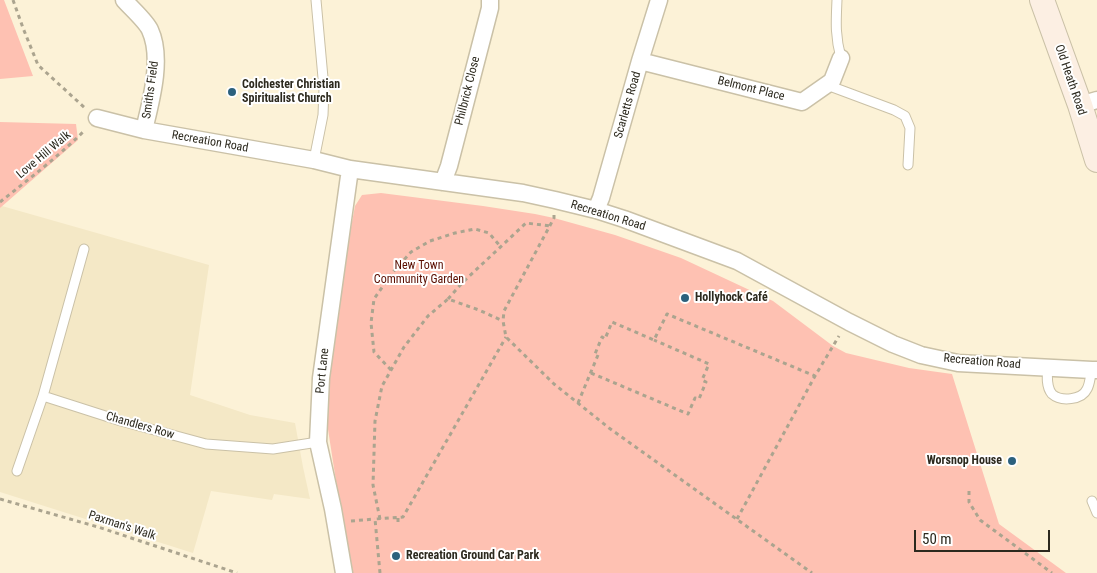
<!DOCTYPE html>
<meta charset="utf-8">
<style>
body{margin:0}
#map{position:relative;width:1097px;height:573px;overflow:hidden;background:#fcf2d7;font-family:"Roboto Condensed",sans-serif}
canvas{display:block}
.scale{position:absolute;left:914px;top:530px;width:136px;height:22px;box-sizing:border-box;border:2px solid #2c291e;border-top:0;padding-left:6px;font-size:15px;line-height:18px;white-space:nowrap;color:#2c291e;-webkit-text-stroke:4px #fff;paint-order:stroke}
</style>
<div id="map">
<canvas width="1097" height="573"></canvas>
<div class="scale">50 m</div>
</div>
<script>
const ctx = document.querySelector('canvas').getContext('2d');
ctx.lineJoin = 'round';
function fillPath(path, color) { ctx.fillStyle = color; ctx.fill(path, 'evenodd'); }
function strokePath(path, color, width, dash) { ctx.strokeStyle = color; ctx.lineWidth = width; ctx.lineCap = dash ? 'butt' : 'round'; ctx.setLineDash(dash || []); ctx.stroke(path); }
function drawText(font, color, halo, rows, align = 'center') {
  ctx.font = font + ' "Roboto Condensed",sans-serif'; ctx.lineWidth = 4; ctx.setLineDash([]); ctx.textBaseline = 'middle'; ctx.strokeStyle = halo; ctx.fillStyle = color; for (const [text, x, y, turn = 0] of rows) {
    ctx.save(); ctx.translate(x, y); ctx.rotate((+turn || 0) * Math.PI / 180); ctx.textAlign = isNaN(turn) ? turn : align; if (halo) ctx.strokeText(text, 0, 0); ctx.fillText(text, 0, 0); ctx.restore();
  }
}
const built = new Path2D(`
 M2,206L209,265L190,395L250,415L295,423L303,467L310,499L274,494L272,500L211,491L193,553L0,492V208Z`);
const green = new Path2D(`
 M0,0H4L33,76L0,79Z
 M0,122L76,124L78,140L0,208Z
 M381,193L483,206L535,214L554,218L615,235L681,258L773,301L833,346L846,353L909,368L952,374L999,524L1066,573H353L336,481L325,410L329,345L355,206L362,195Z`);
const path = new Path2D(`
 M13,0L23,28L38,65L86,109
 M0,202C29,179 59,156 85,130
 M554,215V218L504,311L503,321L506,337L554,384L609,428L812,573
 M448,299L462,283L526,223L550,226
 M391,370L374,352L371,323L374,299L392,273L411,252L430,241L455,233L475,229L489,233L500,246
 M591,373L688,414L695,398L699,399L706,382L702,380L709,364L654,340
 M578,403L598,355L595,354L602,337L605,339L612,322L654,340L667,314L815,376
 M969,491V502L980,520L1052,573
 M0,499L98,527L237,573
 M398,518V526
 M380,519L373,485L375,421L382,386L404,347L428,316L448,299L479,310L503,321
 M737,519L815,376L839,336
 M351,521L375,519
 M380,573L375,519L403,517L506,337`);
const lane = new Path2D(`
 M837,0C836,22 835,36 841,58
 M827,85L894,110L905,116L910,128L908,165
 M314,160L323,115L324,89L316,0
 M1048,367C1047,376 1046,387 1052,394C1061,402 1082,400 1087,389C1090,384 1090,376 1092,370
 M43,396L84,249
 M17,471L43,396L121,421L206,444L273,449L318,442
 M1092,501L1097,513`);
const street = new Path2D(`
 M124,0C131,8 146,21 150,30C163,58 151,101 144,130
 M640,61L802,102L832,81L841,58
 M1080,105L1097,100
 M97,118L144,130L314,160L350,169L523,193L555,200L596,210L624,219L737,261L849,322L893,344L921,355L958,363L1092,370H1097
 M443,182L449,166L490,8V0
 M596,210L601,198L640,61L659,0
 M344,573L333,509L318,442L321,378L350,169`);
const secondary = new Path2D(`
 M1042,0L1080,105L1097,160`);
const markers = [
 [232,92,5,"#2c617d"],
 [685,298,5,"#2c617d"],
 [1012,461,5,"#2c617d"],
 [396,556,5,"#2c617d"]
];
const streetNames = [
 ["Old Heath Road",1070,80,71],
 ["Belmont Place",751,89,14],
 ["Smiths Field",151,90,-82],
 ["Philbrick Close",468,91,-76],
 ["Scarletts Road",628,105,-74],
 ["Recreation Road",210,142,10],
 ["Love Hill Walk",44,155,-40],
 ["Recreation Road",608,216,17],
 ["Recreation Road",982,362,5],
 ["Port Lane",323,371,-84],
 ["Chandlers Row",140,426,16],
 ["Paxman's Walk",122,526,18]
];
const poiNames = [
 ["Colchester Christian",242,85],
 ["Spiritualist Church",242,99],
 ["Hollyhock Café",695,298],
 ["Worsnop House",1002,461,"right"],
 ["Recreation Ground Car Park",406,556]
];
const parkNames = [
 ["New Town",419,266],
 ["Community Garden",419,280]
];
fillPath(built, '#f4e8c6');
fillPath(green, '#fec1b2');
strokePath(lane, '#cac1a7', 11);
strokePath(street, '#cac1a7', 19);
strokePath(secondary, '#cac1a7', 26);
strokePath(path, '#aba48f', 3, [4, 4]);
strokePath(lane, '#fff', 9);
strokePath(street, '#fff', 16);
strokePath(secondary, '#fcefe3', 24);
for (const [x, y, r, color] of markers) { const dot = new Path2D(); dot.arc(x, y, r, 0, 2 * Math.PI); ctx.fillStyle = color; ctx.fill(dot); strokePath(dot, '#fff', 2); }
drawText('12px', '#2c291e', '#fff', streetNames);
drawText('bold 12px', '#2c291e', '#fff', poiNames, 'left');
drawText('12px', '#5a0e00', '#fff', parkNames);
</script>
